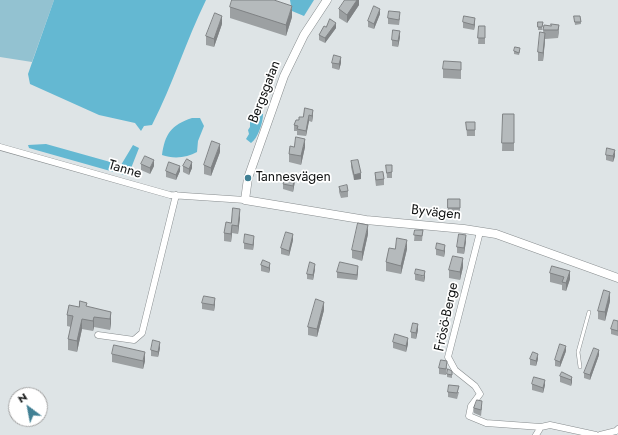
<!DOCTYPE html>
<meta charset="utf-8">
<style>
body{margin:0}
#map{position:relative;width:618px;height:435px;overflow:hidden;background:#dee4e6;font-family:Jost,sans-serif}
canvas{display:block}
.north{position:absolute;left:8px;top:387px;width:40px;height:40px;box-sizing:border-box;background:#fff;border:1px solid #a1a1a1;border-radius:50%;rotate:328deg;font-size:11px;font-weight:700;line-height:16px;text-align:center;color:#131515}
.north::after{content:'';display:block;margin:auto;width:14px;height:18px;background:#418094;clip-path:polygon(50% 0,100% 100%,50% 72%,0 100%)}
</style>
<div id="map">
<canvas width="618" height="435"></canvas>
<div class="north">N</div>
</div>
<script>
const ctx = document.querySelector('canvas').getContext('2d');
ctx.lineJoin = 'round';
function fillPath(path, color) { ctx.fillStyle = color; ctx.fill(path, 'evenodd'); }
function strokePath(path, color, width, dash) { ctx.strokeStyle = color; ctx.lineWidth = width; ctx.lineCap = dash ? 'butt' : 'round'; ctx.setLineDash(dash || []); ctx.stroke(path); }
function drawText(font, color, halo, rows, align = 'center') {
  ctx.font = font + ' Jost,sans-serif'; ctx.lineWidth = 3.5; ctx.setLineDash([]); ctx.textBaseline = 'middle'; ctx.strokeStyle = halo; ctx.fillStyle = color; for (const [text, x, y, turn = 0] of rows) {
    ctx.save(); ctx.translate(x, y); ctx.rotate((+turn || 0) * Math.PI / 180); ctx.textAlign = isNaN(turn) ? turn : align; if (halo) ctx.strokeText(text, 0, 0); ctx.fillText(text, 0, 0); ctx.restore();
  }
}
const green = new Path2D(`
 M0,0H54L32,62L0,57Z`);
const forest = new Path2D(`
 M54,0H206C186,41 173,84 152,125L144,126L141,131L135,123L99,115L30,84L28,74Z
 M290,0H314L304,16L292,11Z
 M255,111L263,114C263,123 258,138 251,143L246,139L249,134L248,130L250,127V118Z
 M192,118H200L204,126L198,141L197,152C187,158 173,159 162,155C165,134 171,125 192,118Z
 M46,144L121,165L133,145L139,148L128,176L29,148L28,145Z`);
const service = new Path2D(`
 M580,367L578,352L589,312`);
const minor = new Path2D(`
 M0,147L170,195L245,200
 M480,232L448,357L455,370L475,386L480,394L471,406L469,416L486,423L541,427
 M98,335L134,340L142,333L176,195
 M536,435L541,427L550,425L596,435
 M600,435L616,431L618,429`);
const tertiary = new Path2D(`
 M327,0L304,35L284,76L248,178L245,200L366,220L464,229L496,234L618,278`);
const wall = new Path2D(`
 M359,0V5L347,23L339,18V9Z
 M230,7L292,17L286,36L230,18Z
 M380,14L374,29L368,27V21Z
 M574,16H580L581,24L575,25Z
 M388,18H400L399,25L388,24Z
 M463,22L475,24L474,30L463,28Z
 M538,22H543L542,30H538Z
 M222,24L214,47L206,45V36Z
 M544,25L551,26L559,25V33L558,38L545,39L543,61H538V52L543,33Z
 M479,26H485V44H478Z
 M326,27L336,28L325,43L319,40V35Z
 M400,37L398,47L392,46V40Z
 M514,51H520L519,55L514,54Z
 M332,63H341L339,70L332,68Z
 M443,69L461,70V79L443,78Z
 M305,108L313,115L312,122L309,121L306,136L297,135V131H294V125L299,120L303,117Z
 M503,114H514V151H502Z
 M466,122H475V136H467Z
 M294,147H305L301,165L289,162V154Z
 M220,152L211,176L204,174V165Z
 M606,155L615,156L613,162L606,160Z
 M351,161L361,179L354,180L351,167Z
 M141,164L154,166L150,174L141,170Z
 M386,165H392V178H387Z
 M183,166L192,168L189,175L183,172Z
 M166,171H180L176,180L166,177Z
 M375,173L384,179V185L376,186L375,179Z
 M295,181L293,192L283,189V184Z
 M339,187L348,191V197L341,198L339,192Z
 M448,199H460V214H448Z
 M240,217L238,234L232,233L231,242L224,241V233L231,223Z
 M415,230H423L422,241H414Z
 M368,234L362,261L352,258V250Z
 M293,240L289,256L281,254V248Z
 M466,241L464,254L457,253V247Z
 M254,242L253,250L244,249V243Z
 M395,249H407L401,274L386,271V262Z
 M436,249L445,251L444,257L436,255Z
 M263,260L270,269L269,273L261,271V265Z
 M463,267L460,280L449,278V270Z
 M315,269L313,280L307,279V274Z
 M570,271V279L566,291L562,290V285L550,282V273Z
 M337,272H358L357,280L337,278Z
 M415,274L425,277L424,282L415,280Z
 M610,301L605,321L598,319V311Z
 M202,303L215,304L214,311L202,309Z
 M79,307H87L111,312V323L110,330L94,327L93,331L82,329L77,352L68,350V339L71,327L67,326V315Z
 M324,310L317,337L308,335V327Z
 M618,321V336L611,334V329Z
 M418,330L416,339L411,338V332Z
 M393,342L408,344L406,352L393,348Z
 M160,348L158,357L151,356V350Z
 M566,351L560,367L555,366V360Z
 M112,354L145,361L143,369L112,362Z
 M599,355L590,380L584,378V373Z
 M530,359H538L536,366L530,365Z
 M447,367L446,375L439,374V368Z
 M452,371V378L447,377V374Z
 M560,376L572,377V382L571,386L560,382Z
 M532,384L545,385L543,393L532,390Z
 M448,392H459L457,399L448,397Z
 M482,407L481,416L474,413V408Z`);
const shadedWall = new Path2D(`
 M357,0H359V5L347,23V15Z
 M292,6V17L286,36V25Z
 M380,9V14L374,29V24Z
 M222,16V24L214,47V39Z
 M475,18V24L474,30V25Z
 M336,23V28L325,43V38Z
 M400,31V37L398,47V41Z
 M545,33V41L543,61V53Z
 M341,57V63L339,70V64Z
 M313,110V115L312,122V116Z
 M309,115V121L306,136V131Z
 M305,139V147L301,165V156Z
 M220,144V152L211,176V168Z
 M615,150V156L613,162V156Z
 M154,160V166L150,174V168Z
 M192,162V168L189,175V169Z
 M180,166V171L176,180V175Z
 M361,173V179L354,180V175Z
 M295,175V181L293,192V186Z
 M240,209V217L238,234V226Z
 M232,225V233L231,242V234Z
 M368,225V234L362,261V252Z
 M293,234V240L289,256V251Z
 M466,235V241L464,254V248Z
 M254,236V242L253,250V245Z
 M407,240V249L401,274V266Z
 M445,245V251L444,257V251Z
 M463,258V267L460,280V272Z
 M270,263V269L269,273V268Z
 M315,264V269L313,280V275Z
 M358,266V272L357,280V275Z
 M425,271V277L424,282V276Z
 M570,271V279L566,291V283Z
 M610,292V301L605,321V312Z
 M215,298V304L214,311V305Z
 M324,302V310L317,337V329Z
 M111,312V323L110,330V319Z
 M94,317V327L93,331V321Z
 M82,319V329L77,352V341Z
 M418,324V330L416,339V333Z
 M408,338V344L406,352V346Z
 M160,342V348L158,357V352Z
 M566,346V351L560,367V362Z
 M599,350V355L590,380V375Z
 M145,352V361L143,369V361Z
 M538,354V359L536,366V361Z
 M572,377V382L571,386V380Z
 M545,380V385L543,393V388Z`);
const building = new Path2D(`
 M232,0H274L292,6L286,25L230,7Z
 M345,0H357L347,15L339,9Z
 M374,6L380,9L374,24L368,21Z
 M389,11L400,12L399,20L388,18Z
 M215,13L222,16L214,39L206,36Z
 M464,16L475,18L474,25L463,22Z
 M574,16H580L581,22H575Z
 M330,19L336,23L325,38L319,35L324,26L326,27Z
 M538,22H543L542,27H538Z
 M551,24L559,25L558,30H543L544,25L551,26Z
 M479,26H485V38H478Z
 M393,30L400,31L398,41L392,40Z
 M540,32L545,33L543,53L538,52Z
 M515,47L520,48L519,53L514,51Z
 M334,55L341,57L339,64L332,63Z
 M444,61L461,62V70L443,69Z
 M305,108L313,110L312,116L309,115L306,131L297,129L298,126L294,125L296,120H299V117H303Z
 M503,114H514V143H502Z
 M466,122H475V130H467Z
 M296,137L305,139L301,156L289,154L290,146L294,147Z
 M212,141L220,144L211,168L204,165Z
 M607,148L615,150L613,156L606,155Z
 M145,156L154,160L150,168L141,164Z
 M187,159L192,162L189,169L183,166Z
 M358,160L361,173L354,175L351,161Z
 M169,162L180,166L176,175L166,171Z
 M386,165H392V172L387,173Z
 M383,172L384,179L376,180L375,173Z
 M290,174L295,175L293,186L283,184L285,179L289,180Z
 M347,185L348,191L341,192L339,187Z
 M448,199H460V208H448Z
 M233,208L240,209L238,226L232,225L231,234L224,233L226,222L231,223Z
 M358,223L368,225L362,252L352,250Z
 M415,230H423L422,236L414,235Z
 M286,232L293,234L289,251L281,248Z
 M245,234L254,236L253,245L244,243Z
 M459,234L466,235L464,248L457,247Z
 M397,238L407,240L401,266L386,262L389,248L395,249Z
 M437,243L445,245L444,251L436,249Z
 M453,256L463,258L460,272L449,270Z
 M263,260L270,263L269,268L261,265Z
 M310,262L315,264L313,275L307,274Z
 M340,262L358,266L357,275L337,272Z
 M552,266L570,271L566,283L562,282L564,277L550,273Z
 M416,269L425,271L424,276L415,274Z
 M604,290L610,292L605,312L598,311Z
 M204,296L215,298L214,305L202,303Z
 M316,299L324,302L317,329L308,327Z
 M80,301L87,303L86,306L111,312L110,319L94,317L93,321L82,319L77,341L68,339L73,316L67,315L69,305L79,307Z
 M614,320L618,321V331L611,329Z
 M413,323L418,324L416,333L411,332Z
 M395,334L408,338L406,346L393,342Z
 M153,340L160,342L158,352L151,350Z
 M560,344L566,346L560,362L555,360Z
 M114,345L145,352L143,361L112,354Z
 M594,348L599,350L590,375L584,373Z
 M533,352L538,354L536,361L530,359Z
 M441,360L447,361L446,369L439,368Z
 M448,369L452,371V375L447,374Z
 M562,372L572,377L571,380L560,376Z
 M534,377L545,380L543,388L532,384Z
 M449,385L459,386L457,393L448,392Z
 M477,400L482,401L481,410L474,408Z`);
const markers = [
 [248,178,4,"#418094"]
];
const streetNames = [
 ["Bergsgatan",265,92,-69],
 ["Tanne",125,170,16],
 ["Byvägen",436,213,6],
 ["Frösö-Berge",447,317,-78]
];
const poiNames = [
 ["Tannesvägen",256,178]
];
fillPath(green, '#93c2d1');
fillPath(forest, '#64b8d2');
strokePath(service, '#878c8e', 4);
strokePath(minor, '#878c8e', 7);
strokePath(tertiary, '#878c8e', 9);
strokePath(service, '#fff', 3);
strokePath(minor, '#fff', 6);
strokePath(tertiary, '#fff', 8);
fillPath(wall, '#9ca0a2');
fillPath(shadedWall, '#7f8284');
fillPath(building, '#b5babc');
strokePath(building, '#7f8284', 1);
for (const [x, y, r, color] of markers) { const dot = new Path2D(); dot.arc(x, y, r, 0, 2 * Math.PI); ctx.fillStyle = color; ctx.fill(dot); strokePath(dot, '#fff', 1.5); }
drawText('14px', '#131515', '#fff', streetNames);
drawText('14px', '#131515', '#fff', poiNames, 'left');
</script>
